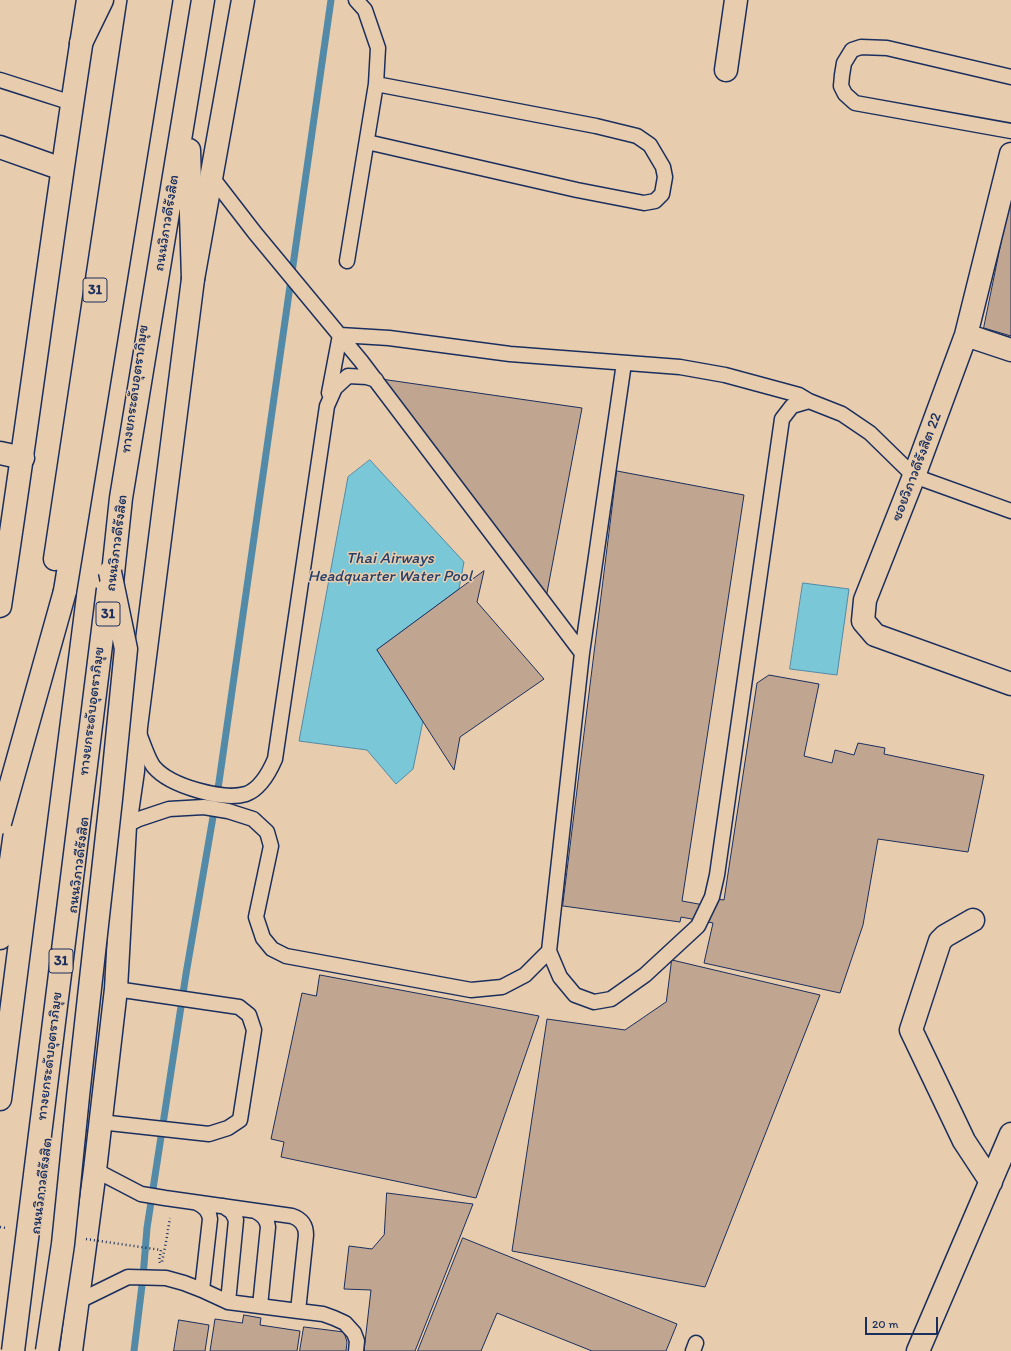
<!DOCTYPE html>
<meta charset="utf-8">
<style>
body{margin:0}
#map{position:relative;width:1011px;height:1351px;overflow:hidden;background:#e7ccae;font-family:Itim,sans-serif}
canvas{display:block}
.scale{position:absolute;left:865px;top:1317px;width:73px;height:18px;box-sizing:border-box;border:2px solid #1b2f5e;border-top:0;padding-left:5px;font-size:12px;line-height:14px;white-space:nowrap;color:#1b2f5e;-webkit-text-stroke:3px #e7ccae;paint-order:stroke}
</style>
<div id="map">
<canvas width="1011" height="1351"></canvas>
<div class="scale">20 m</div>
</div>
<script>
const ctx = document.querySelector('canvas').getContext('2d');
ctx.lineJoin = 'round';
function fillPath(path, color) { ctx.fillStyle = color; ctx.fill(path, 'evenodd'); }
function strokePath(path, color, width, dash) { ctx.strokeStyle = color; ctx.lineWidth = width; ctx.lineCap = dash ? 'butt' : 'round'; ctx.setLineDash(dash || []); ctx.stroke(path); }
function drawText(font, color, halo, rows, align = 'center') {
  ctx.font = font + ' Itim,"Playpen Sans Thai",sans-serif'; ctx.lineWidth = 3; ctx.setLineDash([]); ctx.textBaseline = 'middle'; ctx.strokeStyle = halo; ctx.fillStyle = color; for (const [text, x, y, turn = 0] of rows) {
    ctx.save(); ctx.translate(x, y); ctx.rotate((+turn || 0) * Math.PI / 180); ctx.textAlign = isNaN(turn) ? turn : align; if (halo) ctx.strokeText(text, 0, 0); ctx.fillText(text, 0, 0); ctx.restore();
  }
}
const water = new Path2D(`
 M370,460L464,562L459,589L377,650L423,721L413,769L396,784L367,750L299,741L348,477Z
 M803,583L849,589L837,675L790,669Z`);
const stream = new Path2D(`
 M134,1351L143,1277L147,1228L186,974L219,782L331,0`);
const building = new Path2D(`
 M1011,194V336L984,328Z
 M381,379L582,408L546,598Z
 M617,471L744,495L682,901L715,907L716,899L724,900L757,683L769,675L819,684L804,756L832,763L835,750L854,755L858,743L885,748L884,754L984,775L968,852L878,839L863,925L840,993L704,963L713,923L681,917L680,922L563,906Z
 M484,571L477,602L544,679L460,737L454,770L377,650Z
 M672,960L820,995L705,1287L512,1251L547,1019L625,1030L666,1002Z
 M320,975L539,1016L476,1198L281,1157L284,1142L271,1139L302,993L316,996Z
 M387,1193L473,1204L415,1351H364L371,1290L344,1289L349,1246L372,1249L384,1235Z
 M463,1238L677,1324L666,1351H592L497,1313L481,1351H418Z
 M244,1315L261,1318L260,1325L300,1331L297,1351H210L215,1319L242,1323Z
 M179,1320L209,1325L205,1351H174Z
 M304,1327L344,1332L347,1342L346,1351H300Z`);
const path = new Path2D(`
 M166,1242L170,1218`);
const lane = new Path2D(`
 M1011,77L887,48L861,47L852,50L844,63L842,75L841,86L845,94L855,103L1011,131
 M0,80L72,103
 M367,142L577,190L644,203L655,201L662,194L665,177L663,167L650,145L637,136L596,126L376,84
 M211,176L255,233L361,361L582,653
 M347,261L376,84L378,48L365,10L356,0
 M329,393L340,335L389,338L510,354L680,367L725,375L799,395L809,401
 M138,731C142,740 148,760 154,767C170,786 223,801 246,794C260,789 269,773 275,759L327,406L335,388L348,376L367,377L376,380
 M125,826L139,819L169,809L204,807L228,811L253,819L267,832L271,846L256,917L263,938L272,949L286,956L471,990L502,987L525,975L549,951L582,653L624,363
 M549,951L560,977L575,995L594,1002L611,999L645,975L698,926L712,897L717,875L782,419L792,406L809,401L842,414L870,433L914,476L1011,511
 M100,1122L209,1134L228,1128L240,1120L254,1030L249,1015L239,1007L116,989
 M95,1170L141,1194L165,1198L292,1216C301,1219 306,1225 306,1235L298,1311
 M197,1203C204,1206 209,1211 210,1219L202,1290
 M223,1206L232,1212L236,1220L228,1302
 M255,1211C262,1214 267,1219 268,1227L260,1306
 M77,1302L128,1277L166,1278L184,1283L202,1290L228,1302L298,1311L323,1314L334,1318L345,1323L354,1333L357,1341L356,1351
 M693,1351L696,1343`);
const street = new Path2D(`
 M726,70L736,0
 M0,147L62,169
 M1011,154L966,335L914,476L865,600L863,621L875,635L1011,684
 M966,335L1011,350
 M0,453L23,458
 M973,920L945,936L940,941L911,1030L964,1141L991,1182
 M918,1351L1011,1134`);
const secondary = new Path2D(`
 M0,606C31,404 56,202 88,0
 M71,1351L95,1170L116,989L125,826L133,771L136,727L193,279L243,0`);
const highway = new Path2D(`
 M81,43L102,0
 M189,150L193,279
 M55,559L139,0
 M111,592L121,498L203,0
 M0,938L26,755
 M0,1099L65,591L161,0`);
const pathBridge = new Path2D(`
 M0,1227L6,1228
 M86,1239L161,1250L159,1261L160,1263L162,1262L166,1242`);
const highwayBridge = new Path2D(`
 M0,823L65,591
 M13,1351L108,589
 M47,1351L63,1244L78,1096L111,799L126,649L110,572`);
const shields = [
 [95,290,24],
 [108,614,24],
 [61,961,24]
];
const shieldNames = [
 ["31",95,290],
 ["31",108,614],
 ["31",61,961]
];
const streetNames = [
 ["ถนนวิภาวดีรังสิต",167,223,-81],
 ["ทางยกระดับอุตราภิมุข",135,389,-82],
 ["ซอยวิภาวดีรังสิต 22",917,467,-69],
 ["ถนนวิภาวดีรังสิต",117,543,-83],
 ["ทางยกระดับอุตราภิมุข",92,711,-83],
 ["ถนนวิภาวดีรังสิต",79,865,-83],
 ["ทางยกระดับอุตราภิมุข",50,1056,-83],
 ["ถนนวิภาวดีรังสิต",42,1186,-83]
];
const waterNames = [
 ["Thai Airways",390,559],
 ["Headquarter Water Pool",390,577]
];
fillPath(water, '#79c7d7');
strokePath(water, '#538aa7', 1);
strokePath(stream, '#538aa7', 7);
fillPath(building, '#c0a590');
strokePath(building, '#1b2f5e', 1);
strokePath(lane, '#1b2f5e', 17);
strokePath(street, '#1b2f5e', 25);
strokePath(secondary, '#1b2f5e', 25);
strokePath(highway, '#1b2f5e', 25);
strokePath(path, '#1b2f5e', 2.5, [1, 3]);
strokePath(lane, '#e7ccae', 14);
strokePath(street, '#e7ccae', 22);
strokePath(secondary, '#e7ccae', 22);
strokePath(highway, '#e7ccae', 22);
strokePath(highwayBridge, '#1b2f5e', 25, []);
strokePath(pathBridge, '#1b2f5e', 2.5, [1, 3]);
strokePath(highwayBridge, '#e7ccae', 22);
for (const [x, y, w] of shields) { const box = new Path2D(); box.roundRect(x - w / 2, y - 12, w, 24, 3); ctx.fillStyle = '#e7ccae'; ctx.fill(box); strokePath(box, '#1b2f5e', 1); }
drawText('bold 14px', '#1b2f5e', null, shieldNames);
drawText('15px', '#1b2f5e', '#e7ccae', streetNames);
drawText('italic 16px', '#243e6a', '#e7ccae', waterNames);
</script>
